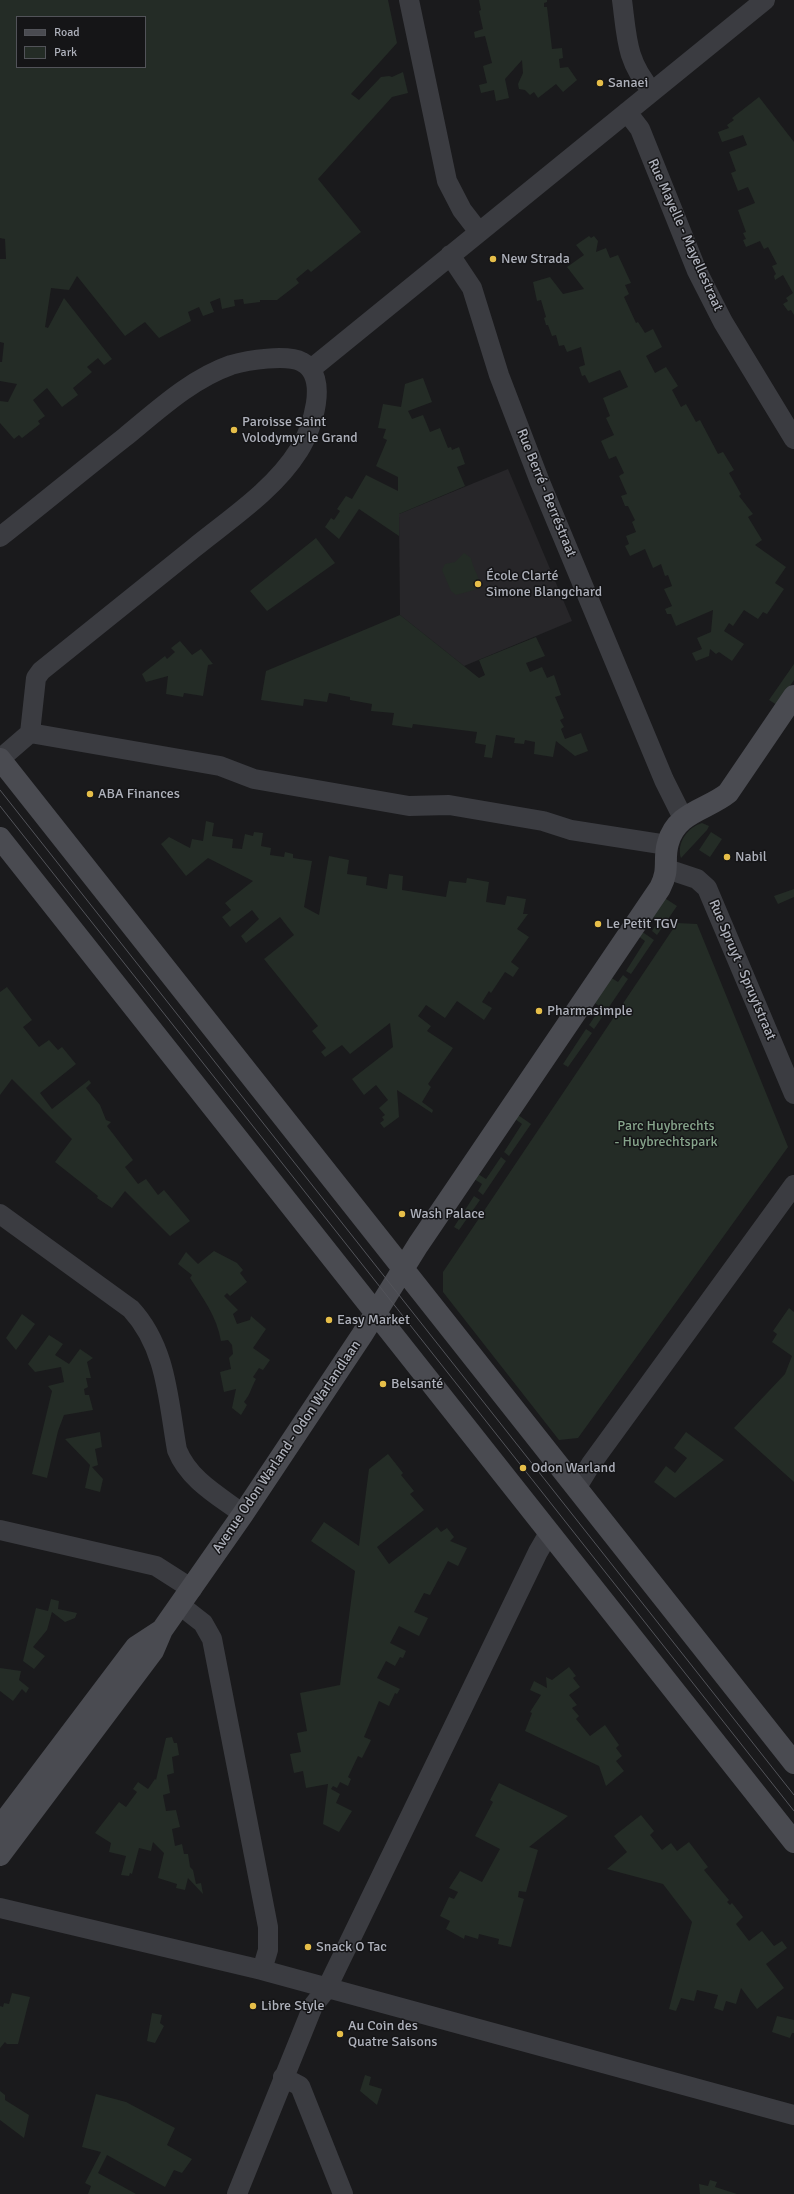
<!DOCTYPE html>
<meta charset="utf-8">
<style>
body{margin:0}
#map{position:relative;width:794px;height:2194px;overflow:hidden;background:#1a1a1c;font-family:Signika,sans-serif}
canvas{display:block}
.legend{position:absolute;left:16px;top:16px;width:130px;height:52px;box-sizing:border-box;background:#151517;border:1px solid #525359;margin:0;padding:5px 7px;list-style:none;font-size:12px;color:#aeb1bb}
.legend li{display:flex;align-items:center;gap:8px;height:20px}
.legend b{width:20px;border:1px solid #525359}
</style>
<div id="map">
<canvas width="794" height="2194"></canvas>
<ul class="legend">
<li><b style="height:5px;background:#4a4b51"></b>Road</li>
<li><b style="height:11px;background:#242c26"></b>Park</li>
</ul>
</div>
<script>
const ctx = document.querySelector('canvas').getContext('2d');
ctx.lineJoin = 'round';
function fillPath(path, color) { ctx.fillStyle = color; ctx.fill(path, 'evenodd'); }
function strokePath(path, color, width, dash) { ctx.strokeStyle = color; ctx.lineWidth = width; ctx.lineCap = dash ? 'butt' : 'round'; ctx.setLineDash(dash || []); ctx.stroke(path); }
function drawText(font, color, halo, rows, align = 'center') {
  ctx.font = font + ' Signika,sans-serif'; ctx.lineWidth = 3; ctx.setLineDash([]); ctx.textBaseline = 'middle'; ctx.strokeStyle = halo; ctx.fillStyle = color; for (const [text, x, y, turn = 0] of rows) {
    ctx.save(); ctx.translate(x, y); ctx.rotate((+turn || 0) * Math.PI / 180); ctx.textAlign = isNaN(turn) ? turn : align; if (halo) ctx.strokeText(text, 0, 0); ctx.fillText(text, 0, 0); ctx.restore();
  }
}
const built = new Path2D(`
 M508,469L572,621L464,666L400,615L399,514Z`);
const green = new Path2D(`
 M0,0H388L397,43L351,94L359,100L381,77L389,76L392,77L403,72L408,93L392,97L318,179L361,232L311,272L308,269L296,279L299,283L277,300H260V302L244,304L243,299L234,300L235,306L222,309L220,298L210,302L214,312L203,316L199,307L188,312L191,321L159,338L145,322L125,336L77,276L69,290L51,288L45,327L48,328L64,298L112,359L104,365L98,358L87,367L92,372L73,388L78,395L62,407L47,388L33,400L45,416L38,421L40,424L22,438L19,435L14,439L0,423V401L8,402L17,384L0,381V362H2L4,343L0,342V259H6L5,239L0,238ZM17,17H145V67H17Z
 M479,0H547V2L544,3V7H547L552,49L562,48L563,58L559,59L560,68L568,67L577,80L563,92L556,84L538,98L534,92L530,95L525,90L519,89L518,84L523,73L522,60L505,79L509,98L496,101L494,90L481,93L479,85L487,83L483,66L492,63L485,36L475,38L474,32L483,29L479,11L481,10Z
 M759,97L794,142V315L791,310L788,311L783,304L788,301L786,298L793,293L783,275L775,280L774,276L776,274L772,266L777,264L768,247L764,249L760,241L746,247L743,240L746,239L743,233L746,232L738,210L755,203L748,187L738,191L731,173L736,171L729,152L747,145L743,135L722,142L718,132L729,128L727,125L734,120L732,118Z
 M589,236L591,238L594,236L598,241L596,252L606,248L610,258L618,255L631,283L625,285L629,294L624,297L636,323L638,322L645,333L653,329L662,347L646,356L655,373L666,367L678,386L672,390L681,407L686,404L696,422L700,420L718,454L723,452L734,470L729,473L741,494L739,496L753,514L748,517L762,540L755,545L786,567L775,583L784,589L767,614L763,612L758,619L744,610L733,626L729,623L724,631L744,644L732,661L719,652L716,654L710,649L709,656L696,661L692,653L702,649L697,638L711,632L713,610L676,626L671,614H667L665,609L672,606L664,589L672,586L668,575L665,576L661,564L653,568L645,549L630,556L625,546L629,544L626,536L636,532L632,522L635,520L628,506H625L621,496L627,494L619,476L624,473L616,456L609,459L601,441L614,435L606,418L610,416L603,398L628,387L620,370L589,383L585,375L582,376L579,367L585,365L581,347L567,352L564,345L559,346L556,335L552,336L548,325H546L544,318L546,317L541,300L537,301L533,282L550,277L563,294L584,289L567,267L584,255L576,245Z
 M423,378L432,402L408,411L412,419L423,415L430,432L440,428L448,448L451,447L452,450L459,447L465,464L457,467L465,486L399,514V536L359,509L339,539L325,527L331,518L334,520L340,511L337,509L346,496L352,499L366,475L398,491V477L376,466L387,440L383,438L386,429L378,428L383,404L401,407L405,384Z
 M316,538L335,563L267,611L250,591Z
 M464,553L471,558C473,569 480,578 480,585L474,590L456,595L451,591L442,570L445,564L455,562Z
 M400,615L479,678L485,675L479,660L536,637L545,656L526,663L530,672L542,667L547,678L554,675L561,695L555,697L564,718L560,720L564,727L561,729L565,739L581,733L588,751L575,756L556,741L553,757L534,754L535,742L525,740L524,744L514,743L515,738L496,735L492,758L484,757L486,745L475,743L477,732L413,724L412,728L392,725L394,713L371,711L372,704L350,700V697L329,693L327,702L304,699L303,706L261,700L266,671Z
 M180,641L192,655L201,649L213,664L208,665L203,696L184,693L183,697L166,694L168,676L146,682L142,674L165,656L167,659L175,652L171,648Z
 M794,664V680L777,705L769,700Z
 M206,821L214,823L212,836L233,839L232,848L242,849L245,834L253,836L254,832L263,833L261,846L271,848L270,855L284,857L285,852L293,854V858L312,861L304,907L319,915L329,856L349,860L347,874L367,877L366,885L387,889L389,874L403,876L402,890L446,897L449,881L466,883L467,878L489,882L486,902L505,905L507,896L526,899L523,914H528L517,929L529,937L511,962L519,968L513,977L505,972L491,993L489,991L482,1002L492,1008L484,1020L457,1001L445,1018L426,1005L418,1016L431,1026L427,1031L453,1048L428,1084L431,1087L422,1102L433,1110L432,1113L397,1090L399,1117L384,1128L380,1123L384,1120L382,1117L385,1115L379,1108L388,1100L376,1085L364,1095L352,1079L393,1047L390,1023L350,1054L342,1045L325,1057L321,1052L326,1048L312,1031L318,1026L264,959L294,935L280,917L246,943L241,936L259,919L252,910L230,927L222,917L231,910L225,903L253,881L208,858L186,876L161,844L169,837L190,848L192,839L203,841Z
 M702,823L709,826L707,830L681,858C676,843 688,827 702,823Z
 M711,832L722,839L710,857L699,850Z
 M794,889V897L778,904L774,896Z
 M663,897L677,906L657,935L652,931L657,923L650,918Z
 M677,923L697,924L788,1147L578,1438L559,1440L443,1292V1272Z
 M641,931L654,940L631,974L626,971L645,941L638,936Z
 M623,975L628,979L594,1029L589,1025L601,1007L593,1002L610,977L618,982Z
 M7,987L32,1020L23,1027L39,1047L49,1040L58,1050L62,1047L76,1064L40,1093L52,1109L89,1080L91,1083L86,1088L100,1105L106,1120L111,1122L107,1126L133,1160L125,1167L138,1184L146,1179L158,1195L164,1190L190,1221L170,1236L125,1191L112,1208L97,1198L98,1196L55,1162L72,1139L12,1079L0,1095V992Z
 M586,1029L592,1033L568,1067L563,1064Z
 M518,1115L531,1124L509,1156L504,1152L522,1124L515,1119Z
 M501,1157L506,1161L483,1195L478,1191L482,1184L474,1179L478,1174L486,1179Z
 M474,1196L480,1200L459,1230L454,1227Z
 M214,1251L237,1263L243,1270L240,1273L247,1282L230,1296L227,1293L224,1296L238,1310L233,1314L237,1324L250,1320L251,1316L266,1329L253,1348L270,1360L263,1370L259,1368L253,1377L256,1379C251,1388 251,1393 244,1402L247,1405L241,1415L232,1408L236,1389L224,1392L220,1372L231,1369L229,1358L233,1354L232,1345L228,1340L221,1341C217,1317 203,1298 190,1278L192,1275L178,1264L186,1252L198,1264Z
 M789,1308L794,1312V1482L734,1428L785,1374L792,1356L772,1342L777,1334L773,1331Z
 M22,1314L35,1324L16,1350L6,1338Z
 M49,1335L63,1344L55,1355L69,1364L80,1349L93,1358L87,1362L91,1378H86L88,1387L84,1389L85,1395H89L93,1410L64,1415L58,1431L47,1478L32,1474L52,1391L48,1386L64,1382L61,1367L35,1372L28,1364Z
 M100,1432L102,1447L95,1449L98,1465L92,1467L103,1479L100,1492L85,1488L90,1465L65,1439Z
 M686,1432L724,1460L675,1498L654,1482L666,1466L675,1473L687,1458L674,1448Z
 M388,1454L403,1473L401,1475L414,1491L410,1494L424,1510L377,1547L389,1564L437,1527L441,1532L447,1528L454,1537L450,1541L467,1548L458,1566L448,1561L430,1595L424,1593L414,1612L428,1618L419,1636L399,1626L390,1643L406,1651L403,1658L400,1657L395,1666L386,1661L377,1678L400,1689L397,1694L395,1693L389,1706L379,1701L364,1737L371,1740L362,1758L358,1756L348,1777L351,1779L348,1786L340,1782L337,1788L333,1786L331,1789L340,1794L336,1803L352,1811L339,1832L323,1824L328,1784L306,1788L303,1771L294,1773L290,1754L301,1752L297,1733L307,1731L300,1693L340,1685L355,1571L311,1541L324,1522L359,1546L369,1469Z
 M51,1599L59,1601L58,1609L77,1613L75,1618L65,1622L52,1612L47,1630L33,1647L45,1656L34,1669L23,1661L36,1608L48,1611Z
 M569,1667L576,1676L573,1678L580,1687L569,1695L577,1705L572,1708L579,1716L576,1719L590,1736L605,1725L619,1745L616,1748L622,1756L616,1761L624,1771L606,1786L599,1766L525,1731L532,1713L530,1712L541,1695L530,1690L534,1681L547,1688L546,1677L552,1680Z
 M0,1668L21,1671L19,1680L29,1688L26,1693L22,1689L13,1701L0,1691Z
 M172,1737L174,1743H177L179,1755L172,1757L174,1773L167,1775L170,1793L163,1795L166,1811L176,1810L180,1827L172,1829L175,1846L182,1844L184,1854H188L190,1867L193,1870L196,1884L201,1883L203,1894L188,1878L185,1890L176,1888L177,1884L158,1878L164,1853L153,1842L151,1851L139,1848L132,1874L130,1873L129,1876L121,1875L126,1856L109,1852L111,1843L95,1833L119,1802L126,1807L137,1792L133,1789L138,1782L148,1789L155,1779L156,1780L166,1738Z
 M499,1783L568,1816L529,1847L538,1850L526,1892L519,1891L518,1897L524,1899L511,1947L498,1944L499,1939L479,1934L478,1939L465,1935L464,1939L446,1929L450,1921L440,1916L449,1897L454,1899L458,1892L449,1888L460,1871L482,1882L500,1849L475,1836L493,1802L490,1800Z
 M641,1815L654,1831L650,1835L662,1850L671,1843L677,1851L689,1842L708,1867L704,1870L729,1900L727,1902L730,1905L732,1903L743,1917L736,1924L749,1941L762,1931L774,1946L782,1941L787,1948L766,1964L784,1988L757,2009L741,1988L736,2004L726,2001L723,2011L714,2008L718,1995L697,1990L694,2001L681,1998L676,2011L669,2009L692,1922L663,1884L607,1869L627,1852L614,1836Z
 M12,1993L30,1997L18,2044H7L5,2042L0,2048V2006L3,2007L4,2003L9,2004Z
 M152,2013L162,2015L160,2023L164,2026L155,2043L147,2041Z
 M777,2016L794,2020V2033H792L790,2038L772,2032Z
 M365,2075L371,2077L369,2085L382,2089L377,2105L360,2091Z
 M0,2091L5,2095V2100L29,2115L24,2138L0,2120Z
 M96,2094L126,2102L175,2128L167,2145L192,2159L182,2173L174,2170L165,2187L107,2155L98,2173L136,2194H88L91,2186L85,2183L101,2152L82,2147Z
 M710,2180L717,2182L715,2187L737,2194H700L699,2184L708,2186Z`);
const street = new Path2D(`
 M409,0L447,181L462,210L479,232
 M622,0C627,38 626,61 652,91
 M627,112L640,129L697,271L723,322L794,439
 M450,255L472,288L499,375L540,482L664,780L683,818
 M311,369L765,0
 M0,537C42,504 83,470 125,437C158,410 191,379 231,365C248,360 287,354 302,362C330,376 312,430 299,450C274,490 231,518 194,548C143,589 92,630 41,671L36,678L30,733L0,759
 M30,733L220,766L254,779L409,806L449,805L543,821L571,830L667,845
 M667,869L697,879L707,888L794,1094
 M0,1214L131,1309C167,1348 168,1400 177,1450C189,1480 219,1496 243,1514
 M577,1487L591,1464L794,1185
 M0,1530L156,1566L192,1589
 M180,1605L203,1623L212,1639L268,1927V1950L262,1970
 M0,1908L262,1970L794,2115
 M283,2077L300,2086L343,2194
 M237,2194L313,2006L327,1988L538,1552L549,1533`);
const secondary = new Path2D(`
 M0,759L794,1763
 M0,838L794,1842
 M0,1827L136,1647L162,1630
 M0,1855L153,1651L162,1630L243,1514L362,1335L418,1245L660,888C670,869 663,860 668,843C676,812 707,810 728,793L794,696`);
const tram = new Path2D(`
 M0,790L794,1795
 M0,806L794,1811`);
const markers = [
 [600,83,4,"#e6be49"],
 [493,259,4,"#e6be49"],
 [234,430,4,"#e6be49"],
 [478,584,4,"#e6be49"],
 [90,794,4,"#e6be49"],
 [727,857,4,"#e6be49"],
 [598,924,4,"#e6be49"],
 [539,1011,4,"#e6be49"],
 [402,1214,4,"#e6be49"],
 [329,1320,4,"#e6be49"],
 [383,1384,4,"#e6be49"],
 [523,1468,4,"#e6be49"],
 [308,1947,4,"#e6be49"],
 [253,2006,4,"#e6be49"],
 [340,2034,4,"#e6be49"]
];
const poiNames = [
 ["Sanaei",608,83],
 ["New Strada",501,259],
 ["Paroisse Saint",242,422],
 ["Volodymyr le Grand",242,438],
 ["École Clarté",486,576],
 ["Simone Blangchard",486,592],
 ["ABA Finances",98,794],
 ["Nabil",735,857],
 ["Le Petit TGV",606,924],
 ["Pharmasimple",547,1011],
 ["Wash Palace",410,1214],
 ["Easy Market",337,1320],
 ["Belsanté",391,1384],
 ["Odon Warland",531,1468],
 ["Snack O Tac",316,1947],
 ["Libre Style",261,2006],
 ["Au Coin des",348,2026],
 ["Quatre Saisons",348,2042]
];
const streetNames = [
 ["Rue Mayelle - Mayellestraat",685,235,66],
 ["Rue Berré - Berréstraat",546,493,68],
 ["Rue Spruyt - Spruytstraat",742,970,67],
 ["Avenue Odon Warland - Odon Warlandlaan",287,1447,-56]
];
const parkNames = [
 ["Parc Huybrechts",666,1126],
 ["- Huybrechtspark",666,1142]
];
fillPath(built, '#272629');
fillPath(green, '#242c26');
strokePath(street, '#3b3c41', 20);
strokePath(secondary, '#4a4b51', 22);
strokePath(tram, '#53545a', 1);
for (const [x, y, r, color] of markers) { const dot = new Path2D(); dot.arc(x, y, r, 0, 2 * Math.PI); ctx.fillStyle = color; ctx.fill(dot); strokePath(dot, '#151517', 1.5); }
drawText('14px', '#aeb1bb', '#151517', poiNames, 'left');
drawText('14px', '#aeb1bb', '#151517', streetNames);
drawText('14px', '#86a48b', '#151517', parkNames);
</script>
